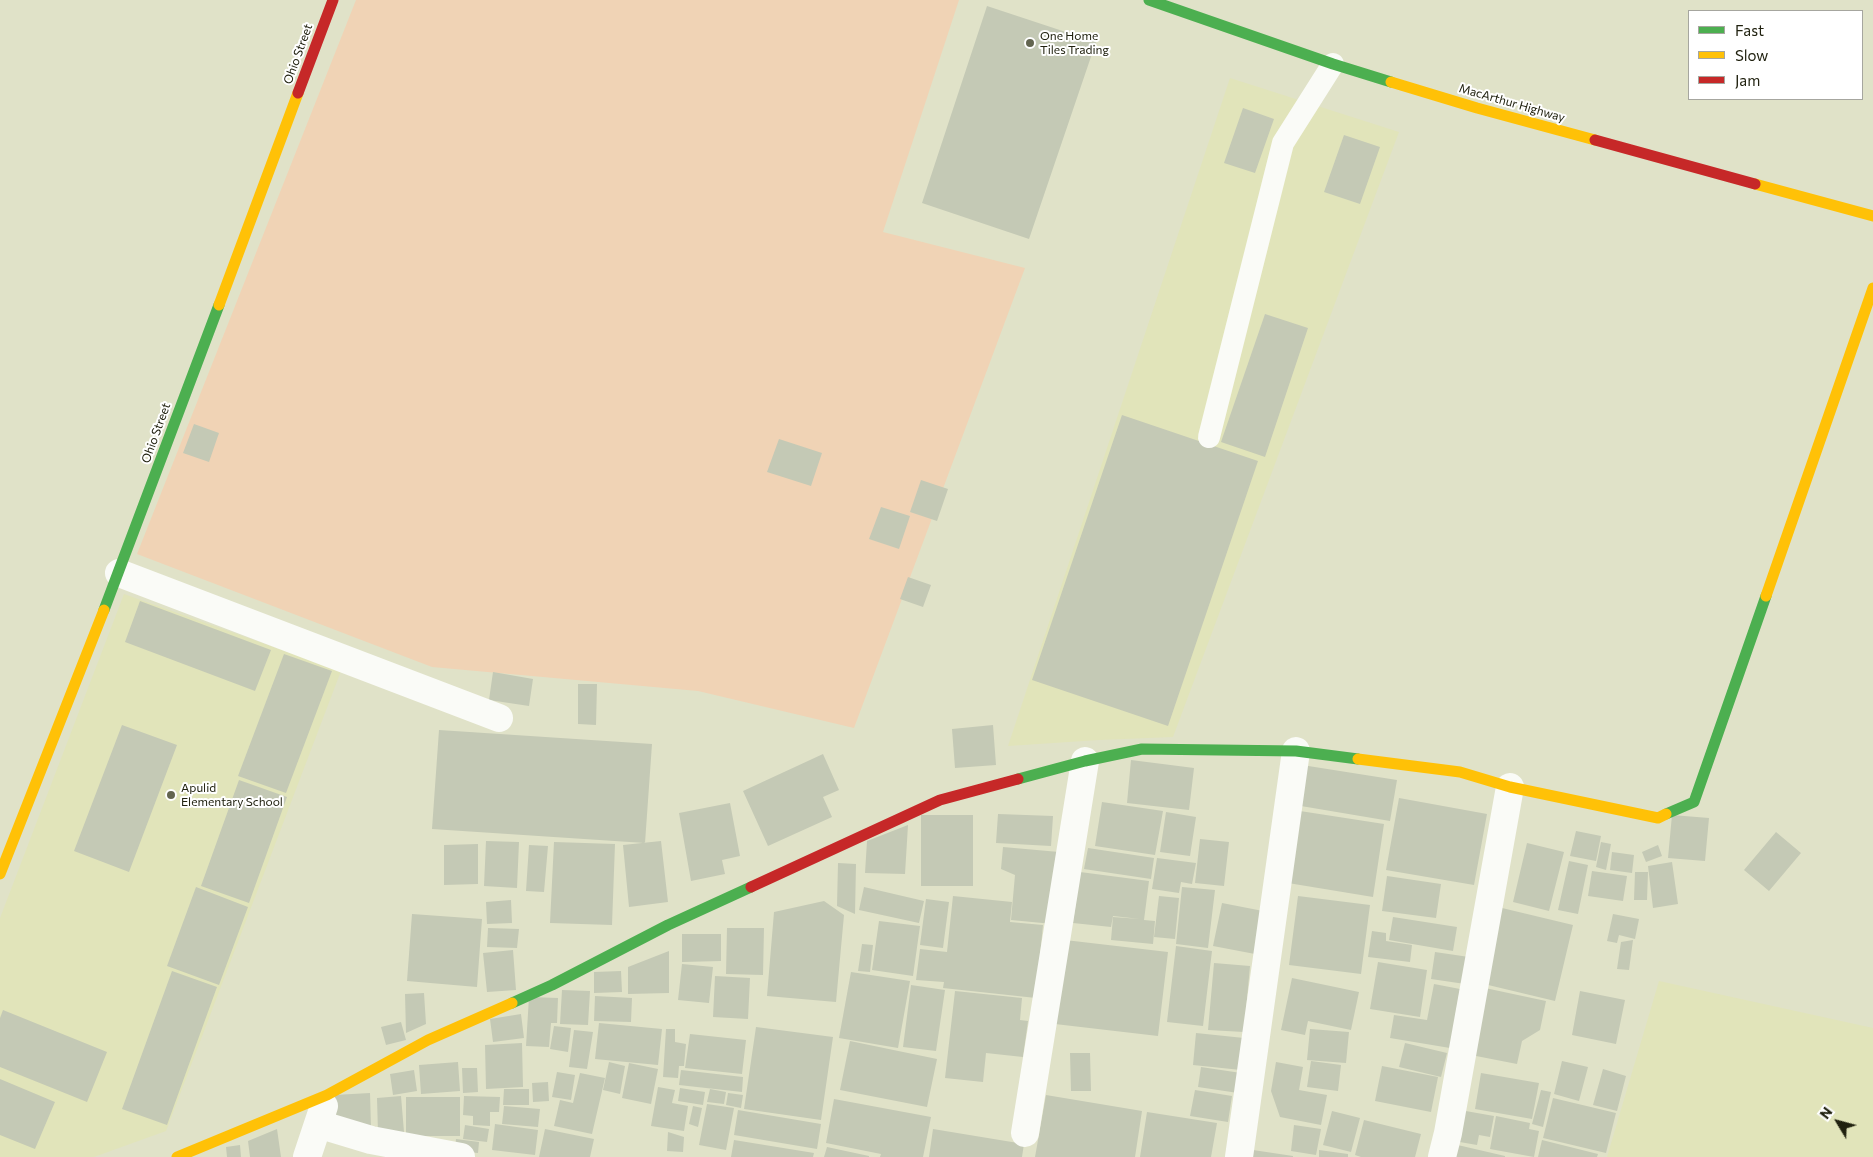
<!DOCTYPE html>
<style>
body{margin:0}
#map{position:relative;width:1873px;height:1157px;overflow:hidden;background:#e0e2c8;font-family:Commissioner,sans-serif}
canvas{display:block}
.legend{position:absolute;left:1688px;top:10px;width:175px;height:90px;box-sizing:border-box;background:#fff;border:1px solid #a6a69f;margin:0;padding:6px 9px;list-style:none;font-size:15px;color:#20210f}
.legend li{display:flex;align-items:center;gap:10px;height:25px}
.legend b{width:25px;border:1px solid #a6a69f}
.north{position:absolute;left:1813px;top:1097px;width:50px;height:50px;-webkit-text-stroke:4px #fff;paint-order:stroke;rotate:307deg;font-size:14px;font-weight:700;line-height:20px;text-align:center;color:#20210f}
.north::after{content:'';display:block;margin:auto;width:18px;height:22px;background:#20210f;clip-path:polygon(50% 0,100% 100%,50% 72%,0 100%)}
</style>
<div id="map">
<canvas width="1873" height="1157"></canvas>
<ul class="legend">
<li><b style="height:6px;background:#4caf50"></b>Fast</li>
<li><b style="height:6px;background:#ffc107"></b>Slow</li>
<li><b style="height:6px;background:#c62828"></b>Jam</li>
</ul>
<div class="north">N</div>
</div>
<script>
const ctx = document.querySelector('canvas').getContext('2d');
ctx.lineJoin = 'round';
function fillPath(path, color) { ctx.fillStyle = color; ctx.fill(path, 'evenodd'); }
function strokePath(path, color, width, dash) { ctx.strokeStyle = color; ctx.lineWidth = width; ctx.lineCap = dash ? 'butt' : 'round'; ctx.setLineDash(dash || []); ctx.stroke(path); }
function drawText(font, color, halo, rows, align = 'center') {
  ctx.font = font + ' Commissioner,sans-serif'; ctx.lineWidth = 4; ctx.setLineDash([]); ctx.textBaseline = 'middle'; ctx.strokeStyle = halo; ctx.fillStyle = color; for (const [text, x, y, turn = 0] of rows) {
    ctx.save(); ctx.translate(x, y); ctx.rotate((+turn || 0) * Math.PI / 180); ctx.textAlign = isNaN(turn) ? turn : align; if (halo) ctx.strokeText(text, 0, 0); ctx.fillText(text, 0, 0); ctx.restore();
  }
}
const built = new Path2D(`
 M1230,78L1399,132L1173,737L1099,740L1008,746Z
 M124,594L341,671L166,1131L94,1157H0V918Z
 M1659,981L1873,1028V1157H1607Z`);
const green = new Path2D(`
 M356,0H959L883,232L1025,268L854,728L698,691L432,667L137,554Z`);
const building = new Path2D(`
 M987,6L1096,42L1029,239L922,203Z
 M1243,108L1274,119L1255,173L1224,163Z
 M1344,135L1380,147L1360,204L1324,192Z
 M1265,314L1308,328L1265,457L1221,442Z
 M1122,415L1258,461L1168,726L1032,680Z
 M194,424L219,433L209,462L183,453Z
 M779,439L822,453L811,486L767,472Z
 M921,480L948,489L937,521L910,512Z
 M881,507L910,516L899,549L869,539Z
 M908,577L931,585L923,607L900,599Z
 M140,601L271,650L255,691L125,642Z
 M284,654L332,671L286,793L238,776Z
 M493,672L533,679L529,706L489,700Z
 M578,684H597L596,725L578,724Z
 M122,725L177,745L129,872L74,851Z
 M993,725L996,765L955,768L952,729Z
 M439,730L652,744L645,843L432,829Z
 M823,754L839,790L823,797L832,817L768,846L743,791Z
 M1131,760L1194,768L1189,810L1127,803Z
 M1302,765L1397,780L1390,821L1295,805Z
 M239,780L287,797L249,903L201,886Z
 M1399,798L1487,814L1474,885L1386,870Z
 M1102,802L1163,811L1155,855L1095,846Z
 M730,803L740,856L722,860L725,874L691,881L679,813Z
 M1300,811L1384,824L1373,897L1288,883Z
 M1166,812L1196,817L1190,856L1160,852Z
 M998,814L1053,816L1051,846L996,843Z
 M921,815H973V886H921Z
 M1672,815L1709,818L1705,861L1668,858Z
 M908,825L905,874L865,873L867,841Z
 M1576,831L1601,836L1596,861L1570,856Z
 M1776,832L1801,853L1769,891L1744,870Z
 M1200,839L1229,842L1224,886L1195,883Z
 M486,841L519,842L517,888L484,886Z
 M661,841L668,902L629,907L623,845Z
 M554,842L615,844L612,925L550,923Z
 M1601,842L1611,844L1606,870L1596,867Z
 M1527,843L1564,852L1549,911L1513,902Z
 M478,844V884L444,885V845Z
 M529,845L548,846L544,892L526,891Z
 M1658,845L1662,856L1646,862L1642,852Z
 M1003,847L1059,852L1053,924L1011,920L1015,875L1001,869Z
 M1088,848L1154,858L1151,879L1084,869Z
 M1612,852L1634,855L1632,873L1610,870Z
 M1157,858L1196,863L1192,884L1181,882L1179,893L1152,889Z
 M1569,861L1588,865L1578,914L1558,910Z
 M1672,862L1678,904L1653,908L1648,866Z
 M838,863L856,864L855,914L837,906Z
 M1592,871L1627,876L1623,901L1588,896Z
 M1080,872L1149,881L1144,920L1155,921L1153,944L1111,940L1113,917L1140,919L1113,916L1111,927L1073,923Z
 M1635,872H1648L1647,900H1634Z
 M1387,876L1441,884L1436,918L1382,911Z
 M196,887L248,907L219,985L167,966Z
 M864,887L924,901L919,923L859,910Z
 M1182,887L1215,890L1208,948L1176,944Z
 M953,896L1012,902L1010,922L1043,925L1036,998L943,988L944,982L916,980L920,949L947,952Z
 M1159,896L1179,898L1175,939L1154,937Z
 M1298,896L1370,905L1361,974L1289,965Z
 M926,899L949,902L943,948L920,945Z
 M511,900L512,923L487,924L486,902Z
 M824,901L844,915L836,1002L767,996L774,912Z
 M1222,903L1263,911L1255,954L1213,946Z
 M1502,908L1573,925L1555,1001L1484,984Z
 M412,914L482,919L477,987L407,981Z
 M1613,914L1639,919L1635,939L1619,935L1617,943L1607,941Z
 M1393,917L1457,927L1453,951L1389,940Z
 M879,921L920,926L913,976L872,970Z
 M488,928L519,929L517,948L487,947Z
 M727,928H764L763,975L726,974Z
 M1372,931L1386,933V941L1412,945L1410,962L1368,957Z
 M682,934H721V961L682,962Z
 M1065,940L1168,952L1158,1036L1055,1024Z
 M1633,940L1629,970L1617,969L1621,942Z
 M862,944L873,945L870,972L858,971Z
 M1176,946L1212,951L1203,1026L1167,1022Z
 M513,950L516,990L487,992L483,953Z
 M669,951V993L628,994V967Z
 M1435,952L1469,957L1465,984L1431,979Z
 M1378,962L1427,970L1420,1017L1370,1009Z
 M1214,963L1250,966L1244,1032L1208,1030Z
 M682,964L713,967L709,1003L678,1000Z
 M172,971L217,987L167,1125L122,1109Z
 M621,971L622,992L594,993V972Z
 M851,972L910,981L898,1048L839,1038Z
 M715,976L750,978L748,1019L713,1017Z
 M1292,978L1359,992L1351,1030L1308,1021L1305,1035L1281,1030Z
 M1434,984L1460,989L1450,1048L1390,1038L1394,1015L1427,1020Z
 M911,985L945,990L936,1051L903,1047Z
 M1485,988L1546,1001L1540,1030L1522,1041L1517,1064L1471,1055Z
 M562,990L590,991L588,1025L560,1024Z
 M955,991L1022,998L1020,1020L1028,1021L1023,1057L986,1053L983,1082L945,1078Z
 M1580,991L1625,1000L1616,1044L1572,1035Z
 M424,993L426,1024L406,1033L405,994Z
 M595,996L632,998L631,1022L594,1021Z
 M529,997L558,998L557,1023H551L549,1047L526,1046Z
 M3,1010L107,1052L87,1102L0,1067V1018Z
 M521,1014L524,1038L493,1042L490,1019Z
 M401,1022L406,1040L386,1045L381,1027Z
 M599,1023L662,1029L658,1065L595,1059Z
 M554,1026L571,1028L568,1052L550,1049Z
 M756,1027L833,1037L821,1120L744,1109Z
 M666,1029H675V1042L686,1044L684,1066H679L678,1078L663,1077Z
 M1310,1029L1349,1032L1346,1063L1307,1060Z
 M574,1030L593,1032L587,1069L569,1067Z
 M1196,1033L1244,1038L1241,1070L1193,1065Z
 M690,1034L746,1040L742,1074L685,1068Z
 M850,1041L937,1059L927,1107L840,1090Z
 M522,1043L523,1087L486,1089L485,1045Z
 M1405,1043L1447,1053L1441,1077L1399,1067Z
 M1070,1053H1090L1091,1091H1071Z
 M1311,1061L1341,1065L1338,1091L1307,1087Z
 M1562,1061L1588,1067L1579,1101L1554,1094Z
 M458,1062L460,1091L421,1094L419,1065Z
 M609,1062L625,1066L620,1094L603,1090Z
 M1276,1062L1303,1067L1299,1090L1327,1095L1321,1125L1280,1117L1271,1091Z
 M629,1063L658,1069L651,1104L622,1098Z
 M1382,1066L1438,1077L1431,1112L1375,1101Z
 M1201,1067L1241,1073L1238,1093L1198,1087Z
 M462,1068H477L478,1092L463,1093Z
 M1603,1069L1626,1076L1617,1111L1593,1105Z
 M414,1070L417,1091L393,1095L390,1074Z
 M681,1070L743,1077L742,1092L679,1085Z
 M557,1072L575,1075L571,1100L552,1097Z
 M580,1073L605,1078L592,1134L554,1126L560,1100L573,1103Z
 M1481,1073L1539,1083L1532,1119L1475,1109Z
 M0,1079L55,1102L35,1149L0,1135Z
 M548,1082L549,1101L533,1102L532,1083Z
 M658,1087L675,1090L672,1103L688,1106L684,1131L651,1126Z
 M680,1088L705,1092L703,1105L678,1101Z
 M504,1089H529V1105H503Z
 M710,1089L726,1092L724,1104L707,1102Z
 M1195,1090L1232,1096L1228,1122L1190,1116Z
 M1541,1090L1551,1092L1543,1127L1532,1124Z
 M370,1093L371,1128L335,1129L334,1095Z
 M728,1093L743,1095L741,1108L726,1105Z
 M1046,1095L1142,1111L1135,1157H1035Z
 M401,1096L404,1132L378,1133L377,1098Z
 M464,1096L500,1097L499,1112H490V1126L473,1125V1116L463,1115Z
 M406,1097H460V1136H406Z
 M1553,1098L1616,1113L1606,1153L1543,1138Z
 M834,1099L931,1117L923,1157H880L881,1154L826,1143Z
 M707,1104L734,1108L726,1150L699,1145Z
 M504,1106L540,1109L538,1127L502,1124Z
 M693,1106L702,1108L698,1127L689,1124Z
 M738,1110L821,1124L817,1149L734,1135Z
 M1460,1110L1494,1116L1490,1137L1479,1135L1477,1145L1454,1141Z
 M1332,1111L1360,1118L1351,1152L1323,1145Z
 M1147,1112L1217,1123L1211,1157H1140Z
 M1496,1116L1530,1123L1529,1129L1539,1131L1534,1157L1490,1149Z
 M1364,1120L1421,1134L1415,1157H1361L1355,1155Z
 M495,1124L538,1130L535,1155L492,1150Z
 M465,1125L489,1129L487,1142L463,1139Z
 M1294,1125L1321,1129L1316,1155L1291,1151Z
 M277,1129L281,1157H250L248,1141Z
 M545,1129L594,1139L590,1157H539Z
 M933,1129L1024,1144L1022,1157H929Z
 M668,1132L684,1137L683,1152L667,1151Z
 M456,1139L479,1142L478,1153L455,1151Z
 M734,1140L814,1153L813,1157H731Z
 M1542,1140L1598,1154L1597,1157H1538Z
 M1449,1143L1505,1156V1157H1447Z
 M240,1145L241,1157H227L226,1147Z
 M827,1147L869,1156V1157H824Z
 M1253,1150L1293,1156V1157H1251Z
 M1319,1150L1348,1154V1157H1319Z`);
const lane = new Path2D(`
 M1209,437L1283,143L1333,64`);
const street = new Path2D(`
 M119,573L499,718
 M318,1124L371,1140L461,1157
 M1025,1133L1085,761
 M307,1157L324,1106
 M1239,1157L1296,751
 M1442,1157L1448,1133L1510,787`);
const fast = new Path2D(`
 M1149,0L1333,64L1391,82
 M104,610L219,305
 M1018,779L1085,761L1142,749L1296,751L1358,759
 M1666,814L1694,802L1766,596
 M512,1003L552,985L668,925L751,887`);
const slow = new Path2D(`
 M1391,82L1477,108L1595,140
 M1755,184L1873,216
 M219,305L298,93
 M1766,596L1873,288
 M1358,759L1460,772L1510,787L1658,818L1666,814
 M0,874L104,610
 M177,1157L327,1095L428,1040L512,1003`);
const jam = new Path2D(`
 M298,93L333,0
 M1595,140L1755,184
 M751,887L940,800L1018,779`);
const markers = [
 [1030,43,5,"#636550"],
 [171,795,5,"#636550"]
];
const poiNames = [
 ["One Home",1040,36],
 ["Tiles Trading",1040,50],
 ["Apulid",181,788],
 ["Elementary School",181,802]
];
const streetNames = [
 ["Ohio Street",298,54,-70],
 ["MacArthur Highway",1512,103,16],
 ["Ohio Street",156,433,-70]
];
fillPath(built, '#e1e4ba');
fillPath(green, '#f0d3b5');
fillPath(building, '#c4c9b5');
strokePath(lane, '#fafbf7', 22);
strokePath(street, '#fafbf7', 28);
strokePath(fast, '#4caf50', 11);
strokePath(slow, '#ffc107', 11);
strokePath(jam, '#c62828', 11);
for (const [x, y, r, color] of markers) { const dot = new Path2D(); dot.arc(x, y, r, 0, 2 * Math.PI); ctx.fillStyle = color; ctx.fill(dot); strokePath(dot, '#fff', 2); }
drawText('12px', '#20210f', '#fff', poiNames, 'left');
drawText('12px', '#20210f', '#fff', streetNames);
</script>
